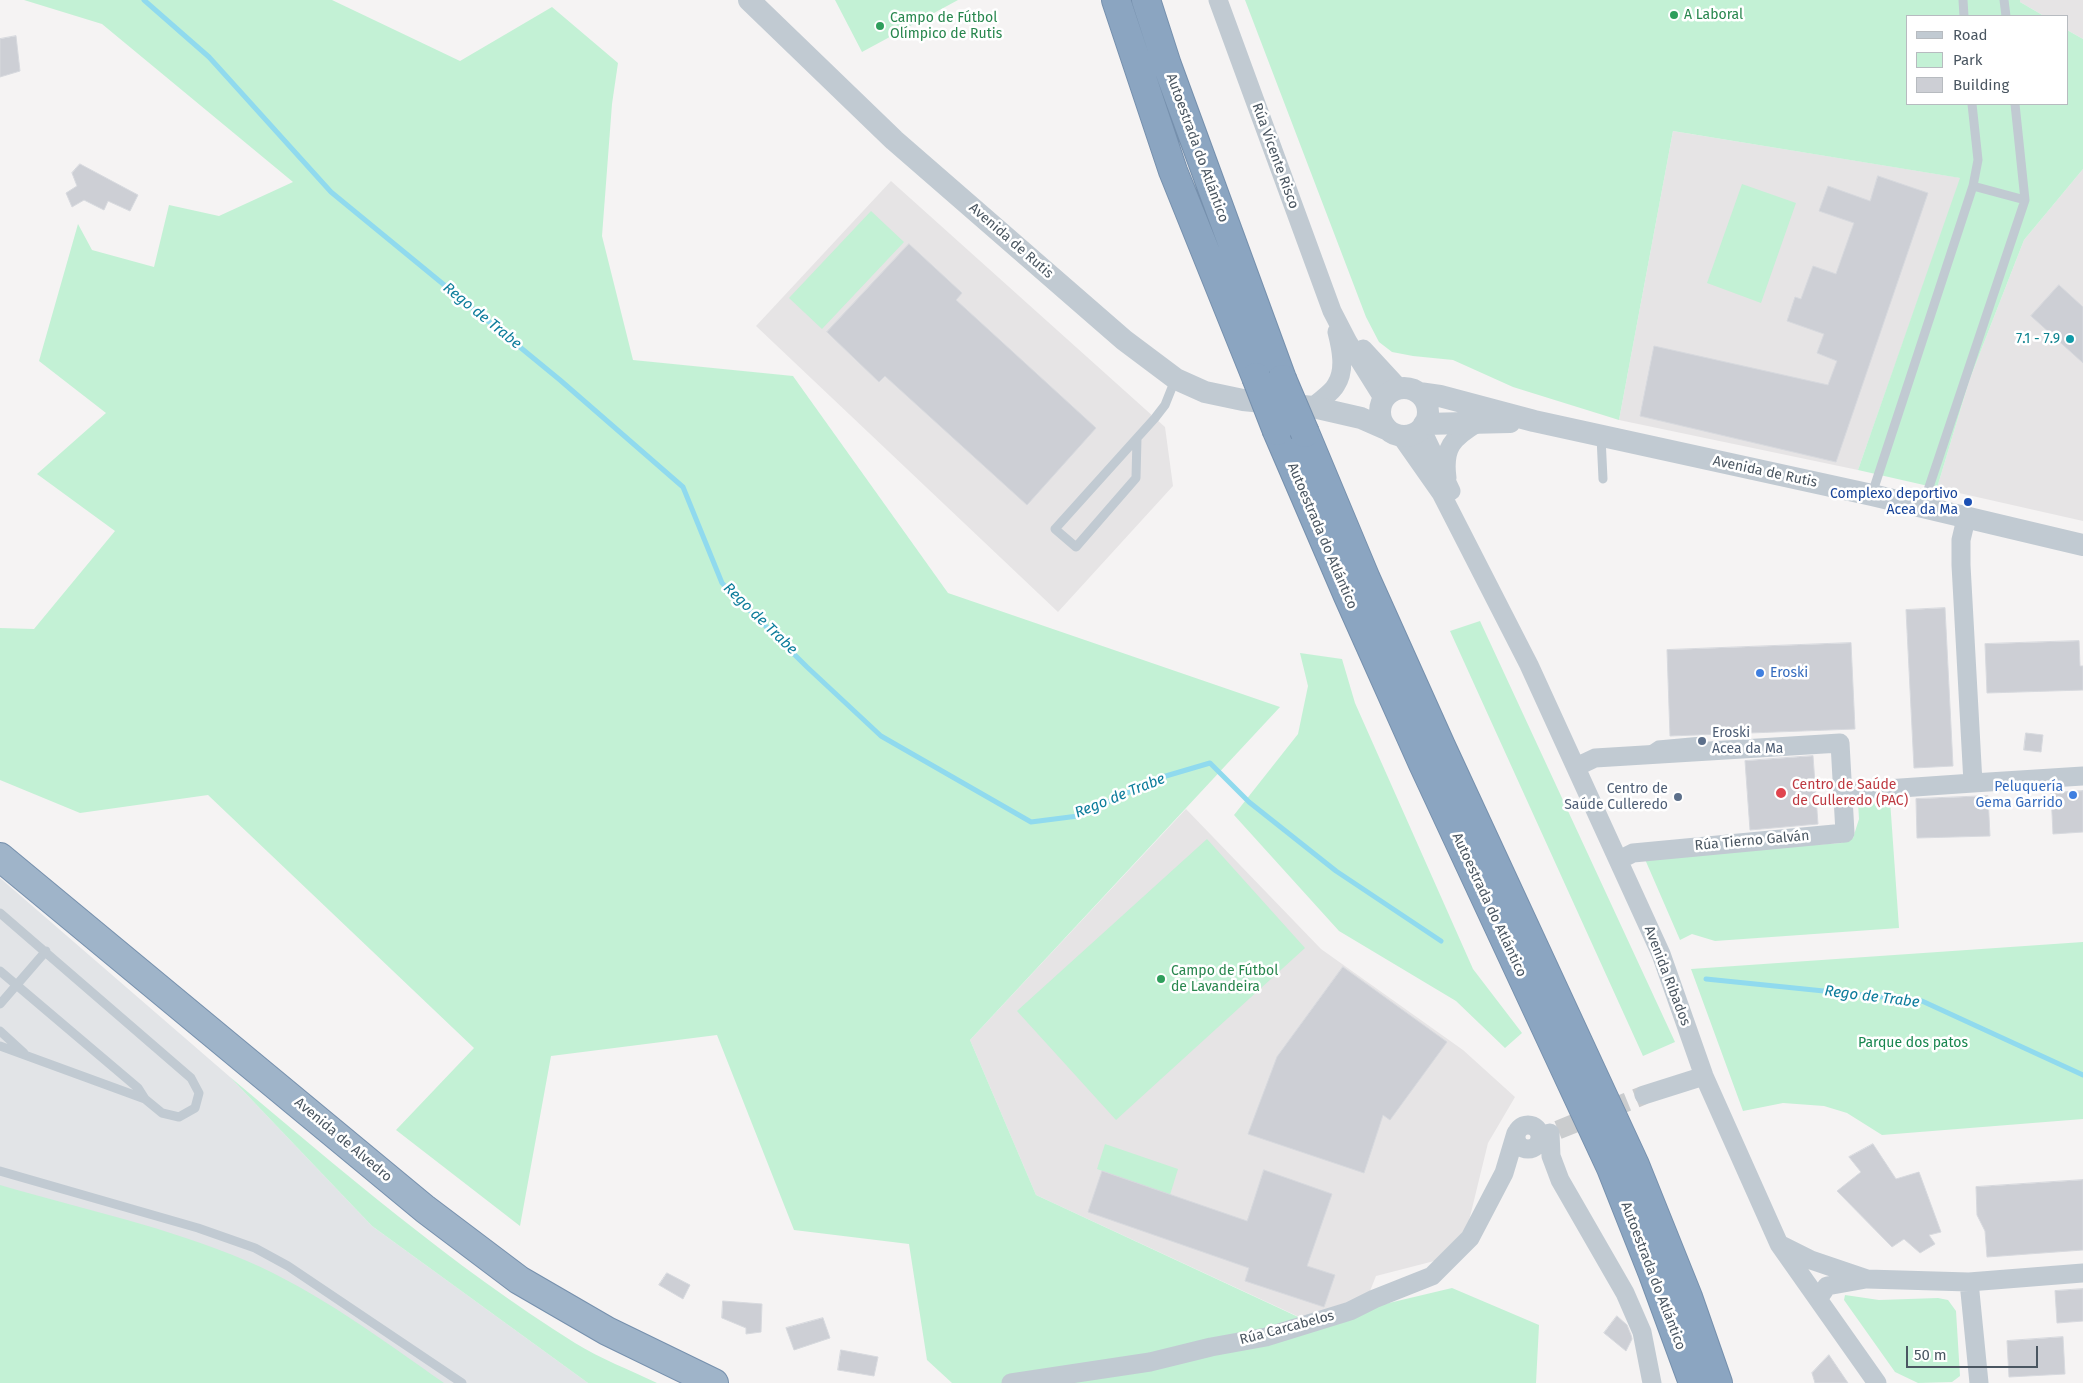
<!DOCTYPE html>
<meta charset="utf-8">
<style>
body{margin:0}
#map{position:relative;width:2083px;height:1383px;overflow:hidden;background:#f5f3f3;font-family:"Fira Sans",sans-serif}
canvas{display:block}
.legend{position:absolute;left:1906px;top:15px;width:162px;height:90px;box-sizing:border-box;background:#fff;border:1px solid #b7bbc0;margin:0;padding:6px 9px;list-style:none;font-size:15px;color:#4a5661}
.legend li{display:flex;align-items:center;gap:10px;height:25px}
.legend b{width:25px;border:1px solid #b7bbc0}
.scale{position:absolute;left:1906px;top:1346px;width:132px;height:22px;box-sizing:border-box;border:2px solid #4a5661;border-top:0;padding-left:6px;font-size:15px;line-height:18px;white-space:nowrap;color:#4a5661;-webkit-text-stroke:4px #fff;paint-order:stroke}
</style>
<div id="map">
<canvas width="2083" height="1383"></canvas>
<ul class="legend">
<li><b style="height:6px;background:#c1cad2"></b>Road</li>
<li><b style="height:14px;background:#c3f1d5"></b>Park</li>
<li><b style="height:14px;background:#cdcfd5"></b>Building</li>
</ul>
<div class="scale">50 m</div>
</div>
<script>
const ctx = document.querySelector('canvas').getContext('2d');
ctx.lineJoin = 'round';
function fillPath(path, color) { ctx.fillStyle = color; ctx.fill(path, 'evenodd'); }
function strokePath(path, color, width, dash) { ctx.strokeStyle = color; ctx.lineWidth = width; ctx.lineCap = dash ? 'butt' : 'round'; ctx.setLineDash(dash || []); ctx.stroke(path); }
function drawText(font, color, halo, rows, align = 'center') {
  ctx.font = font + ' "Fira Sans",sans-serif'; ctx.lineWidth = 5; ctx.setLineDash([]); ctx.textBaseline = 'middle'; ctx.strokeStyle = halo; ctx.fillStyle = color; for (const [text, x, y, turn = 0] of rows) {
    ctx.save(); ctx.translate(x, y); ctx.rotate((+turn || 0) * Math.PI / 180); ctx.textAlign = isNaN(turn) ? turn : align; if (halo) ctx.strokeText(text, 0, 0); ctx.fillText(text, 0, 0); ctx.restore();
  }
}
const education = new Path2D(`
 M2020,0H2083V39L2067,30V16H2044L2020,2Z
 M1673,131L1961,178L1858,470L1619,420Z
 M2083,169V521L1937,488L1969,381L2024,240Z
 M891,181L1165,427L1173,486L1058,612L756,326Z
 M1186,809L1321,949L1463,1050L1515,1097L1488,1143L1467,1229L1442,1259L1376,1276L1370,1291L1310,1322L1036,1195L970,1040Z`);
const airport = new Path2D(`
 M0,878L230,1077L372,1226L588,1383H0Z`);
const green = new Path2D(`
 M24,0H332L460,61L552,7L618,63L612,104L602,236L633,360L793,376L948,593L1280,707L970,1040L1036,1195L1309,1322L1452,1288L1539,1325L1536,1383H952L927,1360L909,1244L794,1230L717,1035L551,1056L520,1226L396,1130L474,1048L208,795L80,813L0,780V628L34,629L115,531L37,474L106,413L39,361L78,224L92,250L154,267L169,205L219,216L293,182L102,24Z
 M835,0H958L862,52Z
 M1245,0H2020V2L2044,16H1907V104H2067V30L2083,39V169L2024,240L1969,381L1937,488L1858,470L1960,178L1673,131L1619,420L1513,387L1453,360L1413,356L1392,352L1379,342L1366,317Z
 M1742,184L1796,203L1761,303L1707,283Z
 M871,211L904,242L822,329L789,298Z
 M1480,621L1675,1042L1643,1056L1450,631Z
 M1300,653L1342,659L1355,703L1473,969L1522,1033L1505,1048L1456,1001L1339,931L1234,815L1298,734L1308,686Z
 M1890,800L1899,928L1715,941L1692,934L1680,940L1644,857L1841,843L1853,838L1859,819L1858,802Z
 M1207,839L1305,948L1116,1120L1017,1011Z
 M2083,942V1119L1882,1135L1847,1113L1824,1106L1783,1103L1743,1111L1691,969Z
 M230,1077C341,1170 452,1266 575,1343C601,1359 630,1370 657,1383H588L372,1226Z
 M1105,1144L1178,1169L1170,1195L1097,1169Z
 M0,1185C82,1209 168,1227 247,1261C317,1291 381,1339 444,1383H0Z
 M1845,1295L1879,1300L1938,1298L1948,1300L1956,1311L1960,1376L1952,1382L1918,1383L1895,1372L1844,1300Z`);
const stream = new Path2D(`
 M144,0L209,57L331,192L560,380L683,487L722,583L807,667L881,736L1031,822L1078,816L1159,778L1210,763L1249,802L1336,871L1441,941
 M1706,979L1922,1001L2083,1075`);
const building = new Path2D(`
 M16,36L20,71L0,77V39Z
 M80,164L138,195L130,211L108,201L104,210L84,200L72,207L66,193L77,186L72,173Z
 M1878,176L1928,193L1836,462L1640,416L1654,346L1828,385L1837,361L1817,353L1824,334L1787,321L1795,297L1801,299L1813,266L1836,274L1854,223L1819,211L1828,186L1870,201Z
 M909,244L962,293L956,300L1096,428L1027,505L885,376L879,382L827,332Z
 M2059,285L2083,307V363L2031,316Z
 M1945,608L1953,766L1914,768L1906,610Z
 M2079,641L2080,666H2083V690L1987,693L1985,644Z
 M1851,643L1855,729L1670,736L1667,650Z
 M2026,733L2043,735L2041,752L2024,750Z
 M1813,756L1818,824L1750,830L1745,761Z
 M2083,791V832L2053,834L2051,793Z
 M1988,796L1990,836L1917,838L1916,799Z
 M1343,967L1447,1042L1390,1120L1383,1115L1364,1173L1248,1134L1277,1057Z
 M1873,1144L1896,1179L1919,1172L1941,1232L1929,1235L1935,1244L1920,1253L1904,1239L1892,1247L1837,1191L1861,1172L1849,1157Z
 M1264,1170L1332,1194L1307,1266L1335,1275L1324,1307L1245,1281L1249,1268L1088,1212L1102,1171L1247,1221Z
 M2083,1180V1250L1987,1257L1985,1231L1977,1215L1976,1187Z
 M667,1273L690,1285L683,1299L659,1285Z
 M2083,1289V1321L2057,1323L2055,1291Z
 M723,1301L762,1304L761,1332L746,1334V1328L722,1318Z
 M1617,1316L1627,1325L1631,1335L1632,1339L1626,1351L1604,1333Z
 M823,1318L830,1338L794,1350L786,1328Z
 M2063,1337L2065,1374L2009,1377L2007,1341Z
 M841,1350L878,1357L874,1376L838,1370Z
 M1829,1355L1848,1383H1815L1812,1373Z`);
const minorTunnel = new Path2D(`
 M1558,1130L1644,1095`);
const service = new Path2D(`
 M1963,0L1964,16
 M2004,0L2006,16
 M1973,186L2025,200
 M1601,437L1603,479
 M1137,438L1136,478L1076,547L1055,529L1155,418L1165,405L1175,380
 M1872,494L1973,186L1978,160L1972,104
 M1923,505L2025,200L2015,104
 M1649,751L1658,745L1702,741
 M0,913L191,1078L199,1093L195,1108L179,1117L162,1113L145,1099L0,1046
 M0,971L138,1088L145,1099
 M0,1004L46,951
 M0,1031L24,1053
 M0,1171L198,1228L255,1248L288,1266L462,1383`);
const minor = new Path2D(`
 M1218,0L1332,311L1348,342L1383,398
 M1363,349L1399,388
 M1313,407C1320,400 1332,393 1336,385C1346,370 1341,348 1337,332
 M1421,428L1451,491
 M1401,436L1441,493L1529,665L1661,954L1704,1076L1779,1244L1877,1383
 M1447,478C1443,448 1452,438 1477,423
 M1576,767L1595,758L1840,743L1845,833L1633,853L1619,860
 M1973,783L2083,776
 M1843,792L1973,783L1961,565V540L1966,519
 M1644,1095L1704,1076
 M1516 1137a12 12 0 1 1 24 0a12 12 0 1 1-24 0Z
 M1550,1133L1551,1156L1560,1180L1625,1293L1642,1332L1652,1383
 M1781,1245L1811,1260L1867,1279L1969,1282L2083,1273
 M1969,1282L1979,1383
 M1818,1299L1827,1286L1866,1279
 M1011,1383L1150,1362L1211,1347L1266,1337L1350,1311L1374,1299L1432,1276L1470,1238L1504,1173L1516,1133`);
const tertiary = new Path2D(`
 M749,0L894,140L1124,340L1176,379L1205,392L1243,400L1313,407L1361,418L1386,429
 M1380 412a24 24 0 1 1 48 0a24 24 0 1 1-48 0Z
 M1419,393L1440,396L1534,421L1872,495L2083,545
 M1424,424L1510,422`);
const trunk = new Path2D(`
 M0,857L425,1209L519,1280L607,1331L714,1383`);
const motorway = new Path2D(`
 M1116,0L1173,171L1256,377
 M1146,0L1167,65L1282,379
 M1277,431L1348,596L1423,764L1611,1168L1653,1274L1693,1383
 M1305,433L1366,579L1441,746L1635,1165L1688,1297L1718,1383`);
const motorwayBridge = new Path2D(`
 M1256,377L1277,431
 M1282,379L1305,433`);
const markers = [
 [1674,15,5,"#2e9e5b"],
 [880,26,5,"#2e9e5b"],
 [2070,339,5,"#0f9aa8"],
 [1968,502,5,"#1a4fb4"],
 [1760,673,5,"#3f7fe0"],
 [1702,741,5,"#5c6f8a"],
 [1781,793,6,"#e0444e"],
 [2073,795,5,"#3f7fe0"],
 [1678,797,5,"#5c6f8a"],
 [1161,979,5,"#2e9e5b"]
];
const leisureNames = [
 ["A Laboral",1684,15],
 ["Campo de Fútbol",890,18],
 ["Olímpico de Rutis",890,34],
 ["Campo de Fútbol",1171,971],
 ["de Lavandeira",1171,987]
];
const streetNames = [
 ["Autoestrada do Atlántico",1197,148,70],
 ["Rúa Vicente Risco",1275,156,70],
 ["Avenida de Rutis",1011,241,41],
 ["Avenida de Rutis",1765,472,12],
 ["Autoestrada do Atlántico",1322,536,67],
 ["Rúa Tierno Galván",1752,841,-5],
 ["Autoestrada do Atlántico",1489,905,65],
 ["Avenida Ribados",1667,976,69],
 ["Avenida de Alvedro",343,1140,40],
 ["Autoestrada do Atlántico",1653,1276,69],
 ["Rúa Carcabelos",1287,1328,-15]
];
const cultureNames = [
 ["7.1 - 7.9",2060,339]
];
const transitNames = [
 ["Complexo deportivo",1958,494],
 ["Acea da Ma",1958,510]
];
const shopNames = [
 ["Eroski",1770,673],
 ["Peluquería",2063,787,"right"],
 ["Gema Garrido",2063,803,"right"]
];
const serviceNames = [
 ["Eroski",1712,733],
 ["Acea da Ma",1712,749],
 ["Centro de",1668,789,"right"],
 ["Saúde Culleredo",1668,805,"right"]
];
const healthNames = [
 ["Centro de Saúde",1792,785],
 ["de Culleredo (PAC)",1792,801]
];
const parkNames = [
 ["Parque dos patos",1913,1043]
];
const waterNames = [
 ["Rego de Trabe",482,316,39],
 ["Rego de Trabe",760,619,44],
 ["Rego de Trabe",1120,796,-22],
 ["Rego de Trabe",1872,997,7]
];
fillPath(education, '#e6e4e5');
fillPath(airport, '#e2e4e7');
fillPath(green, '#c3f1d5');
strokePath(stream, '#90daee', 5);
fillPath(building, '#cdcfd5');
strokePath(building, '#d7d9de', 1);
strokePath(minorTunnel, '#caccce', 19, [19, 9]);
strokePath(trunk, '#7690ad', 30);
strokePath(motorway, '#7690ad', 30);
strokePath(service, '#c1cad2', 9);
strokePath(minor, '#c1cad2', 19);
strokePath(tertiary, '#c1cad2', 22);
strokePath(trunk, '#9fb4c9', 28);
strokePath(motorway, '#8ba5c1', 28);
strokePath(motorwayBridge, '#7690ad', 30, []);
strokePath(motorwayBridge, '#8ba5c1', 28);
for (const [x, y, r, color] of markers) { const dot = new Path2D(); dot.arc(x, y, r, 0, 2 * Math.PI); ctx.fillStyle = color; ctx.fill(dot); strokePath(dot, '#fff', 2); }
drawText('14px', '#27864d', '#fff', leisureNames, 'left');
drawText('14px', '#4a5661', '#fff', streetNames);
drawText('14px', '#0d838f', '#fff', cultureNames, 'right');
drawText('14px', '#164399', '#fff', transitNames, 'right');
drawText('14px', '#366cbe', '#fff', shopNames, 'left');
drawText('14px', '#4e5e75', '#fff', serviceNames, 'left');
drawText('14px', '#be3a42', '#fff', healthNames, 'left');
drawText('14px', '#17864f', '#fff', parkNames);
drawText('italic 15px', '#0c7c9b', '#fff', waterNames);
</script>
